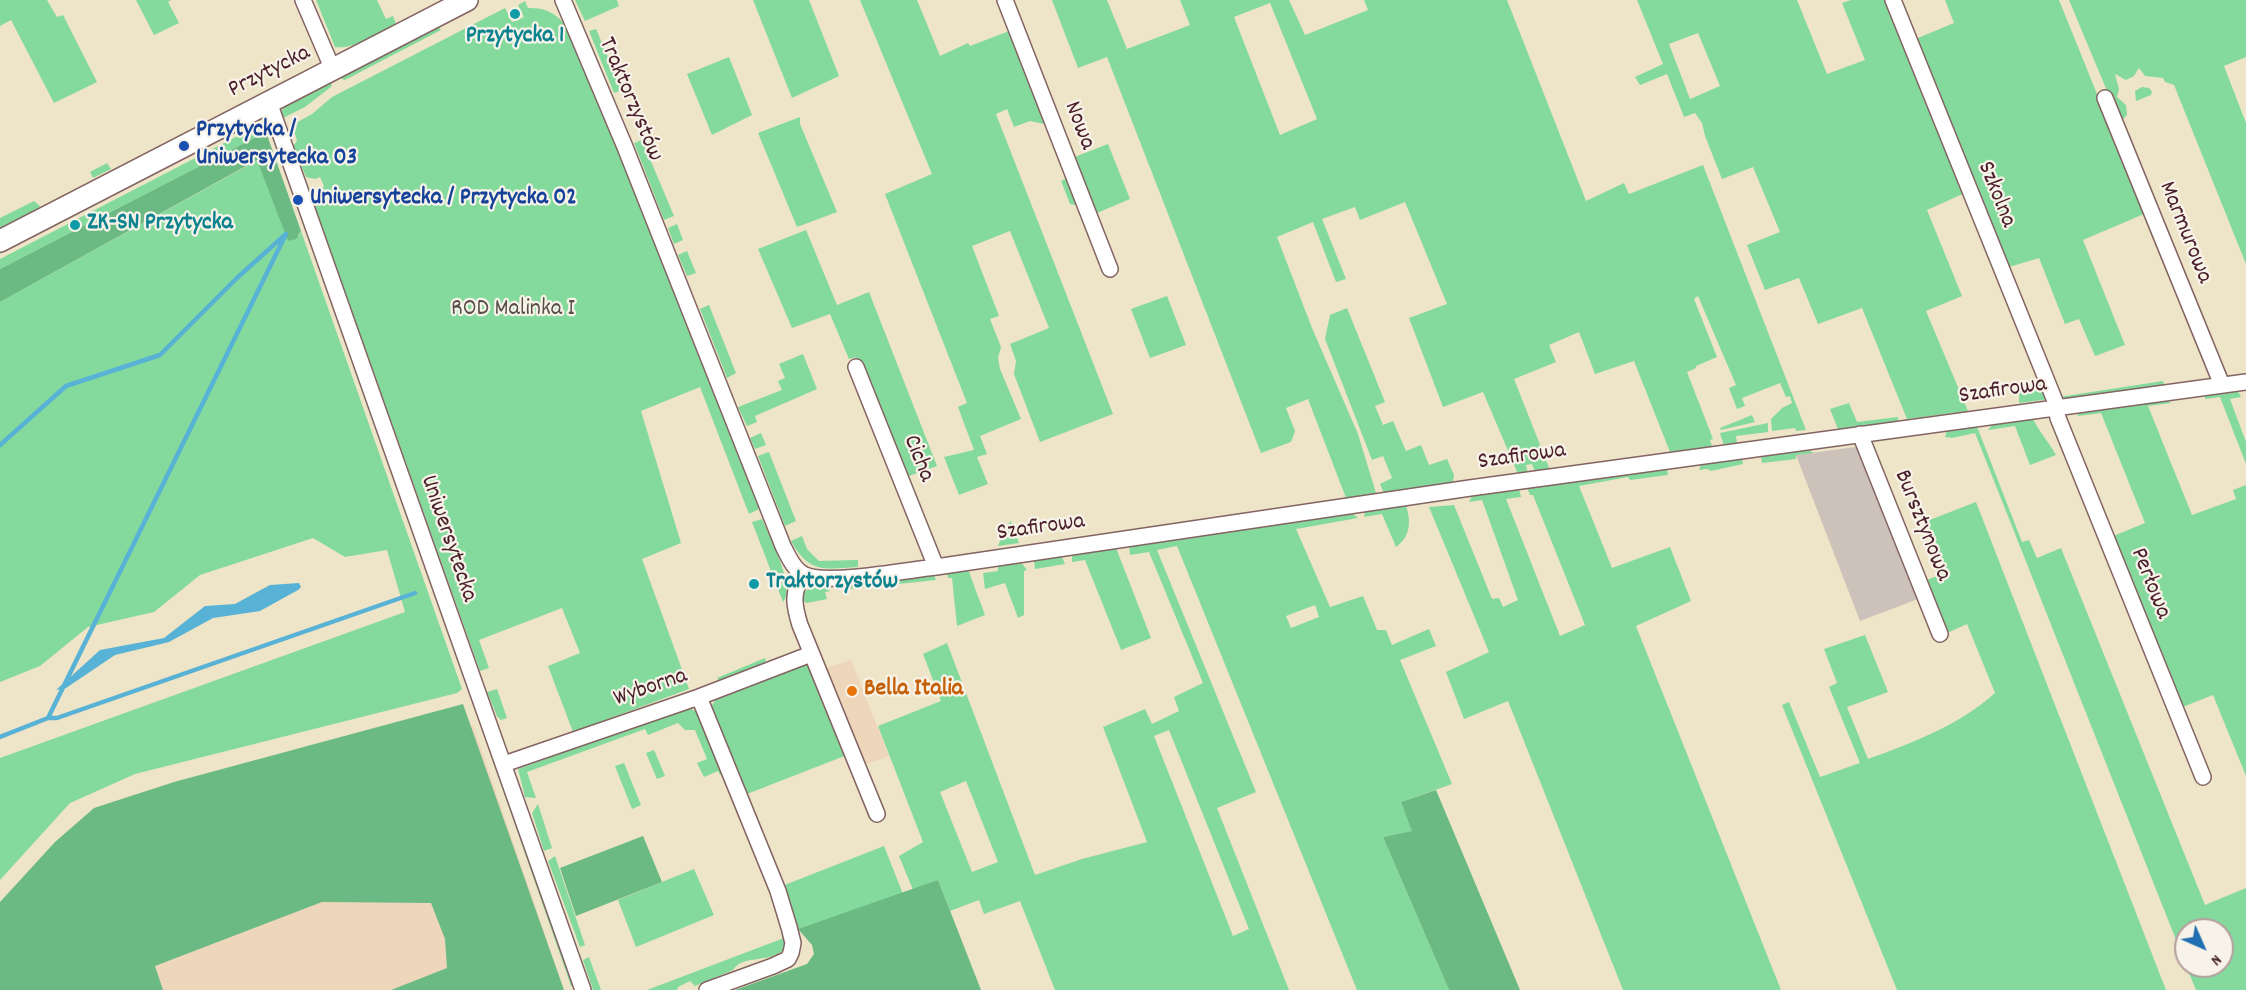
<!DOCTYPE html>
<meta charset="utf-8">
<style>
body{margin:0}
#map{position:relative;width:2246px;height:990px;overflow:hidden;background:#eee4c7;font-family:Dekko,sans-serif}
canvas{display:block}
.north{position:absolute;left:2174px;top:918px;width:60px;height:60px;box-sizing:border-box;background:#f7f3e8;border:2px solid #b29e9c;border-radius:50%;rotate:135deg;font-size:16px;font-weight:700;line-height:24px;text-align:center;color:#4a1f2b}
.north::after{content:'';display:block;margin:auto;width:21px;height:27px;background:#1f6fb2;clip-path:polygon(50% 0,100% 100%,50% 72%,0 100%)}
</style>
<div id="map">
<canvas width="2246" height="990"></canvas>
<div class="north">N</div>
</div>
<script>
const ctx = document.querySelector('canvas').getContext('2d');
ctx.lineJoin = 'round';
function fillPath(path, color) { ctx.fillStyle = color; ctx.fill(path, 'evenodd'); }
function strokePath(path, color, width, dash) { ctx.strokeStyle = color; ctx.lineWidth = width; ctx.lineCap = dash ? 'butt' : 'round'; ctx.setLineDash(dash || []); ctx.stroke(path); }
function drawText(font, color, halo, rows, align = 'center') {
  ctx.font = font + ' Dekko,sans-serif'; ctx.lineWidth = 4.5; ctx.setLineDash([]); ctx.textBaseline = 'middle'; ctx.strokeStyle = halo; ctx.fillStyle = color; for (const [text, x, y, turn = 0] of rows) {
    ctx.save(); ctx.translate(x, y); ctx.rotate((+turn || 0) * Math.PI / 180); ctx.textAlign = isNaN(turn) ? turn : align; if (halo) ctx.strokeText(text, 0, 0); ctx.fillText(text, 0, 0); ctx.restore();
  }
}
const built = new Path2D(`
 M851,660L889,756L862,766L824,669Z
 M473,725L564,990H144L99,861Z`);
const industrial = new Path2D(`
 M1855,447L1861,450L1918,599L1860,621L1796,455Z`);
const green = new Path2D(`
 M0,0H47L57,17L63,15L97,82L54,103L11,20L0,26Z
 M136,0H171L168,2L179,23L154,35Z
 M316,0H377L386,19L393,16L396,24C379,32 355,50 335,47Z
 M575,0H617L619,6L585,21Z
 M753,0H809L839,76L792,98Z
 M860,0H917L940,56L968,43L970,46L1012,30L1045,117L1044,124L1030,121L1014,127L1007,109L996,114L1113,414L1040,442L1014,374L1016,361L1010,344L1049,328L1010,231L972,246L999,316L990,319L1001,347L998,358L1000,369L1021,419L980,436L987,454L977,457L988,484L959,495L944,457L974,450L958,407L967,403L885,194L932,174Z
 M1052,0H1107L1127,49L1190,25L1180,0H1289L1305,35L1368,10L1364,0H1507L1586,201L1624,183L1629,194L1703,165L1806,430L1796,431L1795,428L1772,431L1771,419L1782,408L1792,403L1790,396L1786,397L1780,383L1742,398L1745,406L1737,409L1729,388L1736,385L1698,296L1694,299L1717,357L1696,366V368L1687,372L1713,439L1710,440L1712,446L1670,452L1634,361L1595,374L1579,332L1549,345L1556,362L1514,379L1550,470L1535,472L1532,464L1526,465L1528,473L1518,474L1483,392L1443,407L1409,318L1447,304L1405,202L1360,220L1355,207L1322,219L1346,279L1336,282L1313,222L1277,237L1312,328L1358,434L1376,493L1346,498L1308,399L1286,408L1295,431L1291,442L1261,453L1107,57L1078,68ZM1270,3L1317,119L1280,135L1234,17Z
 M1637,0H1797L1827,74L1865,60L1842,3L1851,0H1888L1965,193L1927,210L1962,296L1926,311L1968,411L1907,419L1862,308L1818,324L1799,278L1765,290L1747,245L1780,232L1753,167L1722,179L1705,136L1702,123L1695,113L1684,117L1667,74L1640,85L1635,77L1663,64ZM1698,33L1720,86L1690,99L1669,44Z
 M1945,0H2059L2144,210V214L2083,240L2125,345L2095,356L2079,319L2065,324L2039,258L2006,268L1913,40L1954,23Z
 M2069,0H2246V57L2224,66L2246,123V264L2174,85L2165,82L2163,78L2145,76L2139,68L2134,76L2126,80L2115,74L2119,89L2117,97L2126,105L2127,115L2120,122Z
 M525,1L528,8C550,7 563,18 573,37L759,509L749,514L700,387L641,411L681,543L642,559L689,689L573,732L548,666L580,653L562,608L479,640L489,668L480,671L313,202L314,199L322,195L321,192L324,186L320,177L315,179L306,177L293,146L297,141L295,134L288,132L291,130L294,124L312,114L332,97L505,8L512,22L524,17L518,5Z
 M437,25L441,30L345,80L342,79L341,75Z
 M596,29L622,90L614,93L589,31Z
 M729,57L752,115L712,135L687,74Z
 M329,82L332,84L331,87L305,107L283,118L281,111L288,103Z
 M2142,87L2149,88L2152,92L2151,95L2136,101L2135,91Z
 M800,117V124L837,212L797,227L758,133Z
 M253,121L254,123L0,254V251Z
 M257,126H261L266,132L0,269V259Z
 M642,140L674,216L664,220L634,143Z
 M1108,144L1130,199L1097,213L1092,208L1072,158Z
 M258,160L299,236L301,231L462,689L457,693L135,774L70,803L0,880V758L405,612L387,550L345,557L313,538L200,575L154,612L88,627L40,666L0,682V302Z
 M107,163L111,169L93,178L90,172Z
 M1069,177L1076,194L1075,205L1070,204L1061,181Z
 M34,201L40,206L34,214L0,232V218Z
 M677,224L683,240L674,244L668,228Z
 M806,230L837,305L869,292L937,466L906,477L856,357L849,359L830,314L792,328L758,249Z
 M687,251L696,273L687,276L678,255Z
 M1167,296L1186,345L1150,358L1131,309Z
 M709,305L736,373L727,378L700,309Z
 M1347,308L1385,402L1375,406L1383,425L1393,421L1406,451L1421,445L1429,465L1447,459L1454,475L1453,482L1384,493L1380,484L1392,478L1383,456L1372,460L1325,339L1330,315Z
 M803,354L817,389L755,416L757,422L747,426L738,407L782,390L778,381L785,378L779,364Z
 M2041,378L2050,399L2019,403V387Z
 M2163,381L2165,388L2061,400L2059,397Z
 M2237,389L2241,397L2230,399L2246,442V464L2220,397L2205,399V394Z
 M2165,399L2171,403L2148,406L2192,515L2236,499L2233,490L2246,485V776L2213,695L2180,708L2111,537L2145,523L2101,413L2078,416L2077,412Z
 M1849,403L1857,422L1898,417V421L1838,429L1830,409Z
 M1752,415L1755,422L1721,430L1720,428Z
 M2033,418C2035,426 2051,445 2056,455L2030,465L2015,426L1988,430L1995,421Z
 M1768,423V432L1736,436L1737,444L1724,446L1720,433Z
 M1976,424L2022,542L2029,540L2037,558L2061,548L2205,905L2246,888V990H2196L2186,966H2222V930H2186V965L1975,433L1952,438L1945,437L1947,430Z
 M761,433L766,445L755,449L750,438Z
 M1808,449L1813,453L1796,455V459L1762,463L1761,455Z
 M769,452L796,521L785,526L758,456Z
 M1742,459L1743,464L1711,471L1707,469L1699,470L1701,464Z
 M1667,468L1668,475L1630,480L1628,477L1579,486L1612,568L1670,547L1691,601L1636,626L1781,990H1623L1508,701L1464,719L1446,672L1489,652L1429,507L1454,505L1492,599L1499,598L1503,607L1518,600L1482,500L1469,502L1472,496L1519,489L1521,497L1506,499L1560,636L1585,625L1533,495H1530L1527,488Z
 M1976,502L2166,990H1897L1782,705L1789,702L1820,777L1860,763L1829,687L1837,683L1824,649L1865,635L1888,692L1847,707L1868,759C1912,743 1960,725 1995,693L1967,624L1945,634L1924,581L1947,572L1927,521Z
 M1406,505C1411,522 1411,536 1396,547L1382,514L1364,517L1365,512Z
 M1352,513L1358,518L1296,529L1330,607L1363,596L1377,630H1386L1392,645L1429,629L1436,646L1400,660L1452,784L1401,802L1413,831L1383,837L1449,990H1357L1177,546L1157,550L1256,792L1217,808L1289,990H1055L1020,901L984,914L979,900L950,911L938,880L913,890L899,856L923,842L878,726L941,701L923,654L947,643L1035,875L1082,859L1147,842L1103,727L1145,709L1152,724L1179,711L1174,697L1203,683L1149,552L1130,555L1129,545ZM1315,605L1319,617L1291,628L1286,616ZM1169,730L1249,929L1233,936L1154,736ZM966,781L998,862L972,872L940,792Z
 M762,519C769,535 797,589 783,602L752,522Z
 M1011,521L1019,543L998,546L1006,526Z
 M802,536L807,549L819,561L858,560V567C825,569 809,574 791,541Z
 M1116,548L1151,638L1121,650L1085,560L1072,562V554Z
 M1061,555L1065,564L1035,569L1034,561L1037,558Z
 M1020,561L1027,570L1024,571V615L1018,618L1005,583L985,589L983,573L998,571V563Z
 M966,569L969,572L985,615L957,626L952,578H948L947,574L949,572Z
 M933,573L936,580L841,590L845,585Z
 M821,586L826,587L830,591L825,592L827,599L807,603L801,600C804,588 811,588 821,586Z
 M765,658L766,663L720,681L717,678Z
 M807,663L847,755L747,794L711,707L716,699Z
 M497,689L507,718L501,720L497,716L487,692Z
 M473,704H477L578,989L571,986Z
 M687,707L699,713L724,773L720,775L718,771L704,777L697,763L707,759L695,730H685L678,723L648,735L645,729L527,772L536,798L525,797L518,769Z
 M654,750L665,776L657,779L646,753Z
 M624,763L641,805L632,809L615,766Z
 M538,804L552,848L544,851L532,813Z
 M884,846L903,894L798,929L782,886Z
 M555,856L585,945L580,947L548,861Z
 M694,869L714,915L636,947L618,900Z
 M784,938L786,947C772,965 744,953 733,970L695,986L690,981L678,987L677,990H647Z
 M589,957L601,990H593L583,960Z`);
const forest = new Path2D(`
 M266,132L301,231L296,239L288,241L257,160L0,302V269Z
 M463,704L564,990H391L447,968L445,939L431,903L322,902L155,966L163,990H0V902L55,842L94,808L174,782Z
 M1436,790L1520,990H1449L1383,837L1412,831L1401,802Z
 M643,836L662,882L576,916L560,868Z
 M938,880L981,990H735L807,964L814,954L812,945L798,929Z`);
const water = new Path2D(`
 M299,583L301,587L298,590L260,611L213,618L169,642L115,655L66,688L56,690L100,650L164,638L205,606L235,604L270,585Z`);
const stream = new Path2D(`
 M0,445L66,386L160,355L238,277L286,234L48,718
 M0,737L48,718H57L415,593`);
const minor = new Path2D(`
 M303,0L333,70
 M563,0L625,147L783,546C788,556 794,570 805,575C829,585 908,570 936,567L1470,488L2246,382
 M1005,0L1110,269
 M1893,0L2055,401L2058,418L2203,777
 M2105,98L2222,385
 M269,102L583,990
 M856,367L936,567
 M1860,434L1940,634
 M804,575C791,591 794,606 800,625L877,814
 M699,697L778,891L789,927L793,943L791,953L788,959L773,966L707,990
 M504,764L699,697L811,654`);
const secondary = new Path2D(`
 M0,241L467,0`);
const markers = [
 [515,14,6,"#0f9aa8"],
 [184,146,6,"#1a4fb4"],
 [298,200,6,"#1a4fb4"],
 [75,225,6,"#0f9aa8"],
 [754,584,6,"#0f9aa8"],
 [852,691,6,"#e8710a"]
];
const cultureNames = [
 ["Przytycka 1",515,38,"center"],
 ["ZK-SN Przytycka",87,225],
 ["Traktorzystów",766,584]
];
const streetNames = [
 ["Przytycka",270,73,-27],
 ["Traktorzystów",629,100,67],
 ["Nowa",1078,126,69],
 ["Szkolna",1995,195,68],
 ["Marmurowa",2184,233,68],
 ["Szafirowa",2003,392,-8],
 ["Szafirowa",1522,458,-8],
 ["Cicha",917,459,68],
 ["Bursztynowa",1921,526,68],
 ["Szafirowa",1041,529,-8],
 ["Uniwersytecka",447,539,71],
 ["Perłowa",2149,584,68],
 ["Wyborna",651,689,-19]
];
const transitNames = [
 ["Przytycka /",196,132],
 ["Uniwersytecka 03",196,160],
 ["Uniwersytecka / Przytycka 02",310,200]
];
const parkNames = [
 ["ROD Malinka I",513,311]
];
const foodNames = [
 ["Bella Italia",864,691]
];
fillPath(built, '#eed6bb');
fillPath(industrial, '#ccc2b9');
fillPath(green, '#84da9d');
fillPath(forest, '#6bba84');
fillPath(water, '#57b2d5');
strokePath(stream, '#57b2d5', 4.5);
strokePath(minor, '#836462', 18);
strokePath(secondary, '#836462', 24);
strokePath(minor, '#fff', 15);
strokePath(secondary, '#fff', 21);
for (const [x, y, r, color] of markers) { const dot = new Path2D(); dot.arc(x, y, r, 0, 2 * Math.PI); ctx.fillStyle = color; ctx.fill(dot); strokePath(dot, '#f7f3e8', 2); }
drawText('bold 24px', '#0d838f', '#f7f3e8', cultureNames, 'left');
drawText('24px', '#4a1f2b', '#f7f3e8', streetNames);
drawText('bold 24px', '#164399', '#f7f3e8', transitNames, 'left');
drawText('24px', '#584e48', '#f7f3e8', parkNames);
drawText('bold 24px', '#c56008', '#f7f3e8', foodNames, 'left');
</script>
